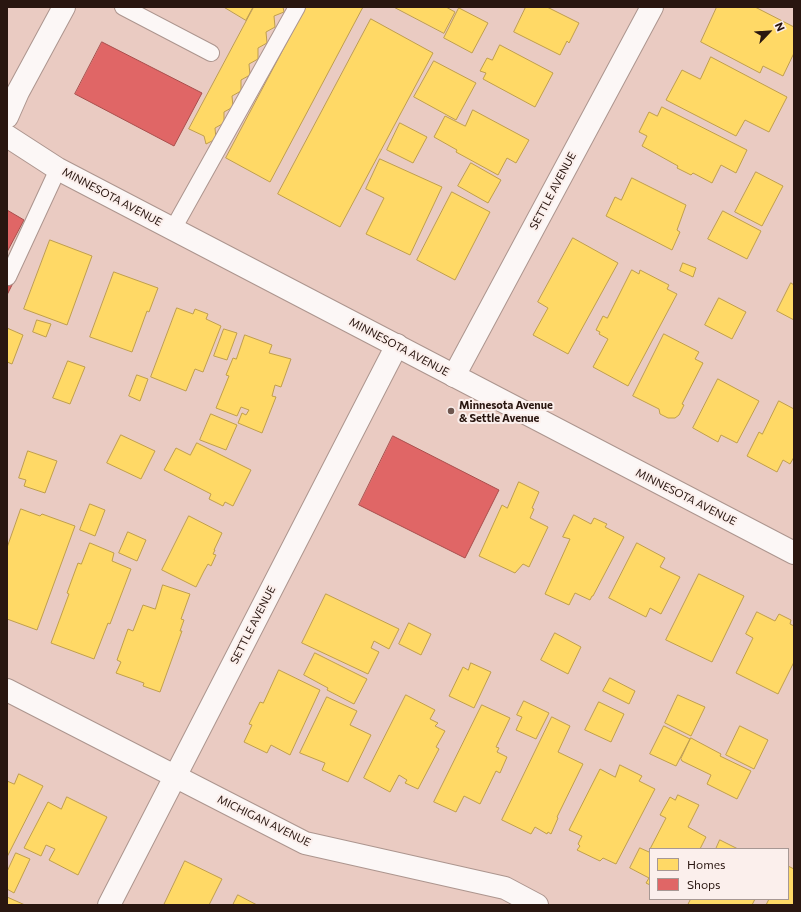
<!DOCTYPE html>
<style>
body{margin:0}
#map{position:relative;width:801px;height:912px;overflow:hidden;background:#eacbc2;font-family:Commissioner,sans-serif}
canvas{display:block}
.frame{position:absolute;inset:0;border:8px solid #291610;pointer-events:none}
.legend{position:absolute;left:649px;top:848px;width:140px;height:52px;box-sizing:border-box;background:#fbefec;border:1px solid #a79894;margin:0;padding:5px 7px;list-style:none;font-size:12px;color:#291610}
.legend li{display:flex;align-items:center;gap:8px;height:20px}
.legend b{width:20px;border:1px solid #a79894}
.north{position:absolute;left:749px;top:12px;width:40px;height:40px;-webkit-text-stroke:3px #fbefec;paint-order:stroke;rotate:65deg;font-size:11px;font-weight:700;line-height:16px;text-align:center;color:#291610}
.north::after{content:'';display:block;margin:auto;width:14px;height:18px;background:#291610;clip-path:polygon(50% 0,100% 100%,50% 72%,0 100%)}
</style>
<div id="map">
<canvas width="801" height="912"></canvas>
<div class="frame"></div>
<ul class="legend">
<li><b style="height:11px;background:#ffd966"></b>Homes</li>
<li><b style="height:11px;background:#e06666"></b>Shops</li>
</ul>
<div class="north">N</div>
</div>
<script>
const ctx = document.querySelector('canvas').getContext('2d');
ctx.lineJoin = 'round';
function fillPath(path, color) { ctx.fillStyle = color; ctx.fill(path, 'evenodd'); }
function strokePath(path, color, width, dash) { ctx.strokeStyle = color; ctx.lineWidth = width; ctx.lineCap = dash ? 'butt' : 'round'; ctx.setLineDash(dash || []); ctx.stroke(path); }
function drawText(font, color, halo, rows, align = 'center') {
  ctx.font = font + ' Commissioner,sans-serif'; ctx.lineWidth = 4; ctx.setLineDash([]); ctx.textBaseline = 'middle'; ctx.strokeStyle = halo; ctx.fillStyle = color; for (const [text, x, y, turn = 0] of rows) {
    ctx.save(); ctx.translate(x, y); ctx.rotate((+turn || 0) * Math.PI / 180); ctx.textAlign = isNaN(turn) ? turn : align; if (halo) ctx.strokeText(text, 0, 0); ctx.fillText(text, 0, 0); ctx.restore();
  }
}
const homes = new Path2D(`
 M224,7H253L246,20Z
 M254,7H283L284,12L274,16L275,27L266,32L267,43L258,48V59L249,64L250,75L241,80V91L232,96L233,107L224,112V123L215,128L216,139L206,144L204,136L189,129Z
 M306,7H363L270,182L226,158Z
 M394,7H446L455,12L444,33Z
 M526,7H547L579,23L569,43L567,41L560,55L514,32Z
 M717,7H755L794,27V53L783,76L763,66L760,73L701,42Z
 M459,8L488,23L472,53L444,38Z
 M371,19L433,53L340,227L278,194Z
 M500,45L553,73L535,107L483,79L486,73L480,71L487,58L492,60Z
 M711,57L787,97L769,132L745,120L736,136L666,100L682,70L700,79Z
 M434,61L476,83L456,120L414,97Z
 M662,107L747,150L736,173L721,165L712,183L693,173L691,175L677,168L678,166L642,146L647,136L639,132L649,112L657,116Z
 M473,110L529,140L516,163L507,158L498,175L456,152L457,150L434,137L445,116L465,126Z
 M400,123L427,137L413,163L387,150Z
 M380,159L442,187L410,255L366,234L384,198L366,189Z
 M471,163L501,180L488,203L458,186Z
 M756,172L783,186L762,226L735,212Z
 M632,178L686,205L677,230L680,232L672,250L606,216L615,197L621,200Z
 M452,192L490,212L455,280L417,260Z
 M723,211L761,231L747,259L708,239Z
 M573,238L618,263L568,354L533,335L548,308L538,302Z
 M50,240L92,256L67,325L24,309Z
 M683,263L696,268L693,277L680,271Z
 M632,270L639,274L640,270L669,285L667,289L677,294L628,386L593,367L608,339L599,334L600,332L596,330L603,316L607,318Z
 M114,272L158,288L149,312L147,311L132,352L90,337Z
 M791,283L794,285V320L777,311Z
 M719,298L746,312L732,339L705,325Z
 M177,308L193,314L195,309L208,314L206,319L221,326L203,372L195,369L186,391L151,377Z
 M37,320L51,324L46,337L33,332Z
 M7,328L23,335L12,364L7,362Z
 M224,329L237,333L227,360L214,356Z
 M664,334L699,352L695,359L703,363L682,404L684,405L679,415L675,418H668L660,414L659,409L633,396Z
 M245,335L272,345L269,353L291,359L281,387L275,385L272,396L276,397L262,433L238,423L242,413L246,415L249,410L241,407L237,416L216,408L229,376L226,375L233,358L236,359Z
 M68,361L85,367L70,404L53,398Z
 M137,375L148,379L140,401L129,396Z
 M718,379L759,401L737,443L721,435L718,442L693,428Z
 M779,401L794,409V457L790,464L783,460L777,472L747,456L759,432L762,434Z
 M211,414L237,425L226,450L200,440Z
 M121,435L155,451L141,479L107,463Z
 M197,443L251,470L233,506L225,502L223,506L209,499L211,494L164,470L176,448L190,455Z
 M28,451L57,461L45,493L24,486L26,480L19,478Z
 M519,482L539,492L532,508L534,509L530,518L548,527L529,567L523,564L515,573L479,556L502,505L507,508Z
 M90,504L105,510L95,536L80,530Z
 M21,509L40,516L42,514L75,526L37,630L7,619V548Z
 M574,515L591,524L594,518L607,524L605,527L624,537L593,596H592L590,600L575,593L569,605L545,594L570,539L563,537Z
 M189,516L222,533L214,550H215L213,554L216,555L211,566L208,564L204,571L196,587L162,570Z
 M128,532L146,540L137,561L119,553Z
 M90,543L114,553L112,561L131,569L110,624L108,623L94,659L51,643L69,594L67,593L78,563L81,564Z
 M637,543L665,558L660,567L680,577L661,614L650,608L646,617L609,598Z
 M699,574L744,596L712,662L666,640Z
 M163,585L190,594L181,619L184,620L180,631H182L160,692L143,686L144,683L116,673L121,662L117,660L128,629L133,631L143,605L155,609Z
 M326,594L399,629L389,649L374,641L371,648L379,652L368,674L302,643Z
 M757,612L775,621L779,614L791,620L790,624L794,626V662L778,694L736,673L753,638L746,634Z
 M409,623L431,634L421,655L399,644Z
 M555,633L581,647L568,674L541,660Z
 M315,653L367,679L354,704L327,690L328,688L304,675Z
 M471,663L491,672L474,708L449,696L463,667L468,670Z
 M279,670L320,690L290,755L271,745L267,753L244,742L252,725L249,724L260,702L263,703Z
 M610,678L635,691L629,704L603,691Z
 M406,695L435,710L430,719L438,723L435,726L445,731L436,747L439,749L418,789L405,783L407,780L399,775L390,792L364,778Z
 M678,695L705,707L691,736L665,723Z
 M327,697L357,711L350,725L371,735L348,782L322,770L325,763L300,753Z
 M524,701L549,713L536,739L516,730L522,717L517,715Z
 M599,702L624,714L611,742L585,730Z
 M482,705L510,718L496,747L499,748L497,752L507,757L500,773L496,771L480,804L464,796L456,812L434,802Z
 M552,717L570,726L558,752L583,764L557,817L558,818L551,834L548,832L547,834L535,827L531,834L502,820Z
 M664,726L690,739L676,766L650,754Z
 M740,726L768,740L754,769L726,755Z
 M691,738L721,754L720,756L751,771L737,799L707,784L711,775L682,761L681,759Z
 M620,765L642,776L639,781L655,789L616,864L603,858L600,861L577,850L580,846L578,844L582,836L569,830L600,769L615,777Z
 M19,774L43,786L7,857V781L14,784Z
 M678,795L699,805L688,827L706,837L700,849H650L666,818L660,815L670,797L675,800Z
 M67,797L107,817L78,875L49,860L55,849L46,845L41,856L24,848L48,802L61,809Z
 M720,840L738,849H716Z
 M640,848L649,852L650,849V885L646,883L649,878L630,868Z
 M16,853L30,859L14,893L7,889V872Z
 M185,861L222,879L209,905H164Z
 M788,866L794,869V905H766L769,899H788Z
 M238,895L257,905H233Z
 M7,897L25,905H7Z
 M691,899H755L752,905H688Z`);
const shops = new Path2D(`
 M102,42L202,93L174,146L75,94Z
 M7,210L24,220L7,252Z
 M7,277L14,281L7,295Z
 M393,436L499,490L465,558L359,505Z`);
const lane = new Path2D(`
 M123,7L211,53
 M173,229L297,7
 M8,277L58,169`);
const street = new Path2D(`
 M7,117L18,92L64,7
 M454,376L652,7
 M7,690L305,843L505,888L537,905
 M109,905L397,345`);
const secondary = new Path2D(`
 M7,136L58,169L794,553`);
const markers = [
 [451,411,4,"#6d554e"]
];
const streetNames = [
 ["SETTLE AVENUE",553,191,-62],
 ["MINNESOTA AVENUE",112,197,28],
 ["MINNESOTA AVENUE",399,347,28],
 ["MINNESOTA AVENUE",686,497,27],
 ["SETTLE AVENUE",253,625,-63],
 ["MICHIGAN AVENUE",264,821,26]
];
const poiNames = [
 ["Minnesota Avenue",459,405],
 ["& Settle Avenue",459,418]
];
fillPath(homes, '#ffd966');
strokePath(homes, '#bf9e4c', 1);
fillPath(shops, '#e06666');
strokePath(shops, '#a94e4c', 1);
strokePath(lane, '#ac958e', 18);
strokePath(street, '#ac958e', 24);
strokePath(secondary, '#ac958e', 24);
strokePath(lane, '#fcf7f6', 16);
strokePath(street, '#fcf7f6', 22);
strokePath(secondary, '#fcf7f6', 22);
for (const [x, y, r, color] of markers) { const dot = new Path2D(); dot.arc(x, y, r, 0, 2 * Math.PI); ctx.fillStyle = color; ctx.fill(dot); strokePath(dot, '#fbefec', 1.5); }
drawText('11px', '#291610', '#fbefec', streetNames);
drawText('bold 11px', '#291610', '#fbefec', poiNames, 'left');
</script>
